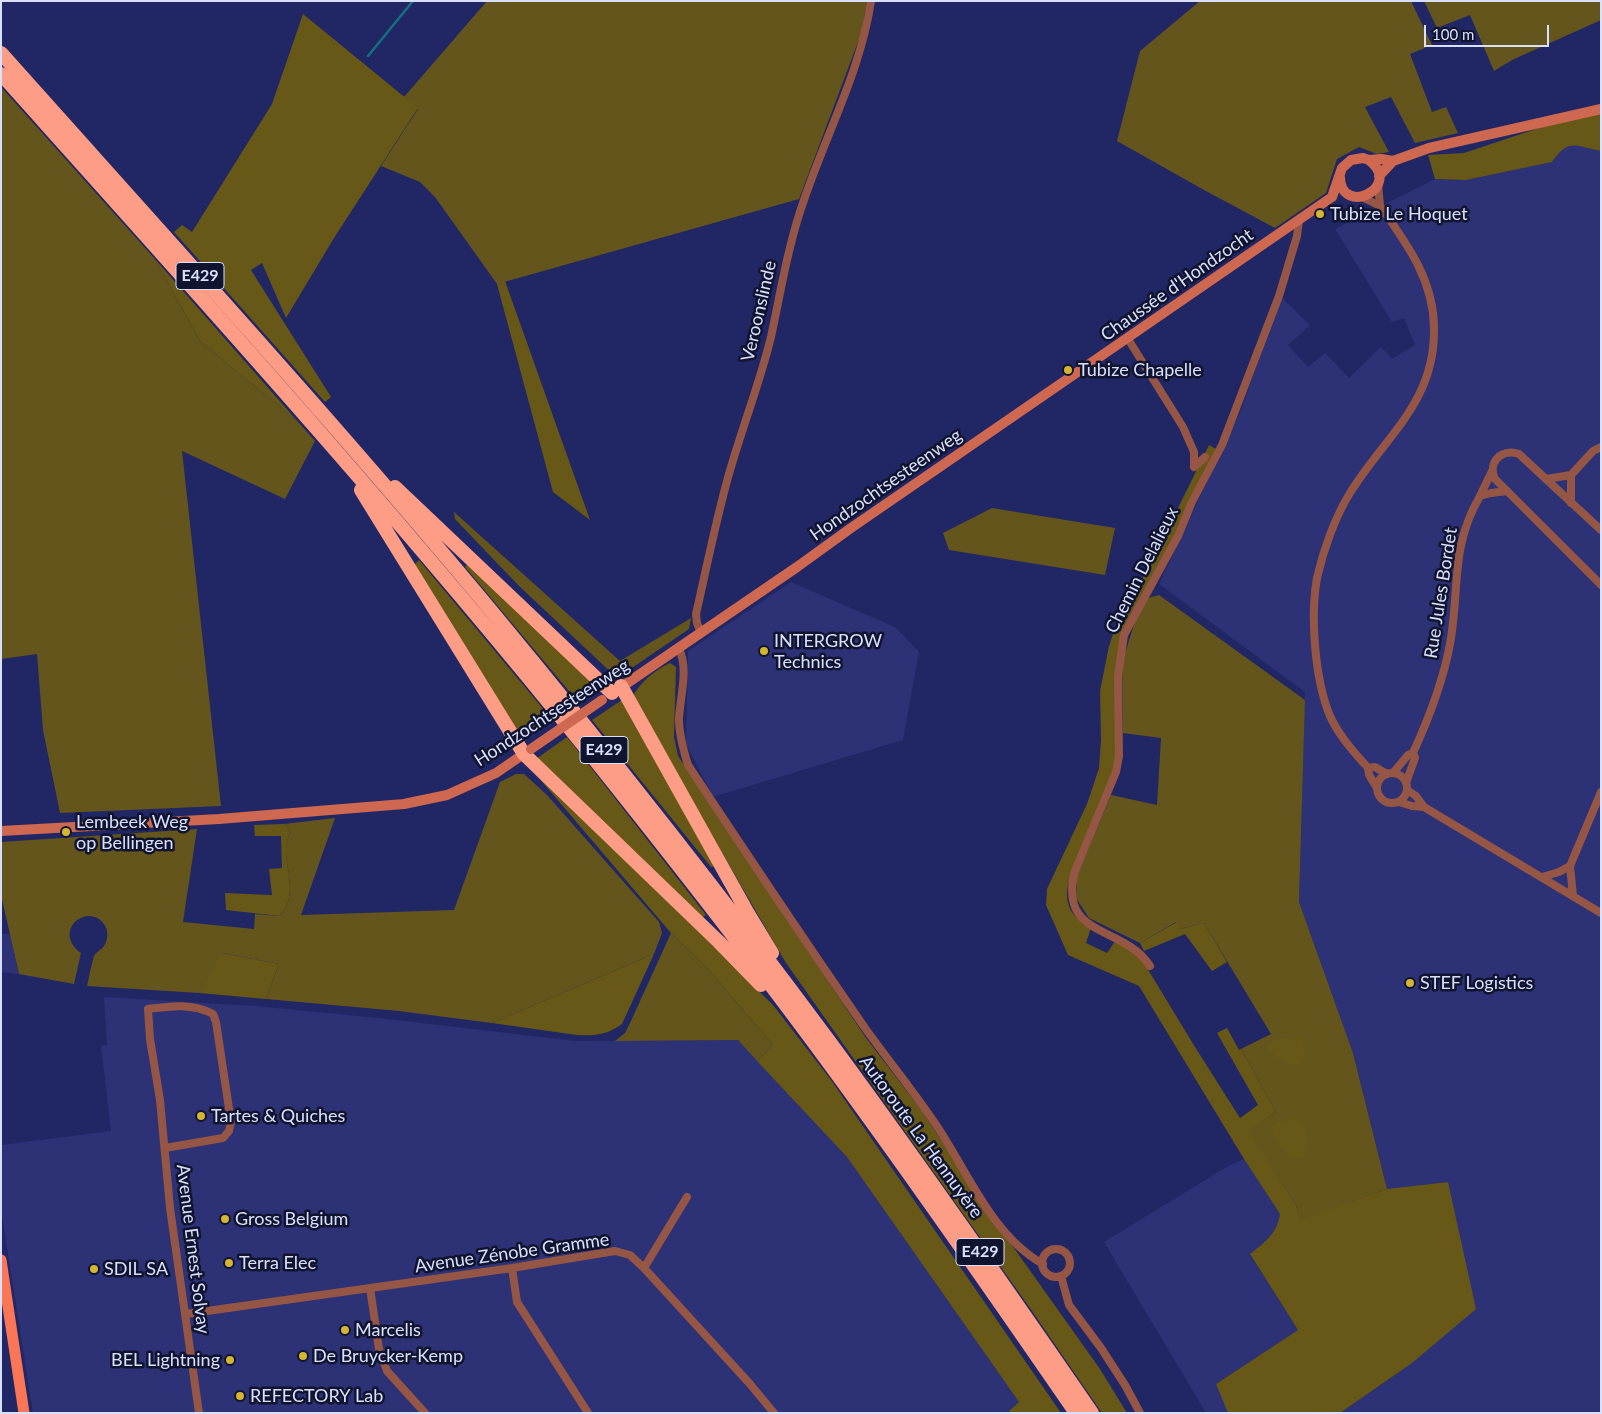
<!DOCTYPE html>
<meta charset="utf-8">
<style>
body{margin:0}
#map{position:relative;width:1602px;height:1414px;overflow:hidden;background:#212664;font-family:Lato,sans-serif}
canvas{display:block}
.frame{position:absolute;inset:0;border:2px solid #d8e0fe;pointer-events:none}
.scale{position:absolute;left:1424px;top:25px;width:125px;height:22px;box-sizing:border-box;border:2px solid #d8e0fe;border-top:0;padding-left:6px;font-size:15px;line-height:18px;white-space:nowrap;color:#d8e0fe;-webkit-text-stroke:4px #10142f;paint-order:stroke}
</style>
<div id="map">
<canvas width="1602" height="1414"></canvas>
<div class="frame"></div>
<div class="scale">100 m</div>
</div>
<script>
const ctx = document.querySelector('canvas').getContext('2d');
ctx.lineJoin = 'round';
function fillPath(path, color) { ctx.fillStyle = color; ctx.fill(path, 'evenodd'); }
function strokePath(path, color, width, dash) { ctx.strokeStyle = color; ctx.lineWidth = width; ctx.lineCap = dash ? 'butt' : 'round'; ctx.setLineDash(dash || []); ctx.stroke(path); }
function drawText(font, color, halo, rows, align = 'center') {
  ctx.font = font + ' Lato,sans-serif'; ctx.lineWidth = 5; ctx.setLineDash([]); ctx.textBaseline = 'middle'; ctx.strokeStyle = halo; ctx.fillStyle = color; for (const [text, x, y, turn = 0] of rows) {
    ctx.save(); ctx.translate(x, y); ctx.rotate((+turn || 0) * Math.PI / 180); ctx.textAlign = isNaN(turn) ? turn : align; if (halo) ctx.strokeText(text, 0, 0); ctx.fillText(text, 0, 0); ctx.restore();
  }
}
const built = new Path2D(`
 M1571,145H1580L1601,151V1413H1340L1412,1363L1448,1182L1387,1189L1353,1053L1299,902L1305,692L1159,584L1241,410L1281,297L1310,325L1288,345L1308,367L1325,353L1349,378L1381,347L1392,359L1415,345L1404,318L1392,322L1335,229L1435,179L1466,180L1552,162L1559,151Z
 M791,582L895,627L919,652L903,740L713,797L686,744L688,651Z
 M1,934H10L19,974L1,972Z
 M104,997L255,1006L379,1018L575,1041L738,1040L847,1157L1019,1402L1009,1411L1011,1413H33L1,1210V1145L111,1131L101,1046L107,1045Z
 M1244,1159L1280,1214L1279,1221L1270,1238L1250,1255L1298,1330L1216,1384L1228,1413H1206L1104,1242L1228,1166Z`);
const green = new Path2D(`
 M487,1H867L861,34L799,199L497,284L435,197L420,182L381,166L418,109L404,97Z
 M1200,1H1411L1432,45L1410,54L1432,112L1446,107L1458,133L1415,143L1391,97L1365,107L1389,152L1377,154L1359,147L1337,159L1326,193L1275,228L1204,190L1117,141L1140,51Z
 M1424,1H1601V20L1512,60L1494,71L1470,15L1437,28Z
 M1,87L154,258L200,341L299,423L315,441L285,499L182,451L221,806L60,813L43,730L37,654L1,659Z
 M992,508L1115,528L1105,575L949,550L943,533Z
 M454,512L620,661L691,618L689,629L617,678L518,585L455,519Z
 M1159,595L1305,700L1299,902L1353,1053L1387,1189L1300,1221L1296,1205L1248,1131L1276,1112L1241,1049L1271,1034L1204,923L1180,929L1176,922L1140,943L1089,918L1076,898L1077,875L1111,795L1157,805L1161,738L1123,733L1122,663L1136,618L1148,598Z
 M516,774H524L547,795L659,922L662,933L654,954L492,1023L399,1011L266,999L279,964L223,953L199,993L87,986C89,977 91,966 94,956C96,952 101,950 104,946C113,932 103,915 87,916C82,917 77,919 74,923C65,934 71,946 81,953L74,984L19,974L1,895V842L197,829L183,922L254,929L255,914L279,916C297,900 288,875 286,855C285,846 288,839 290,831L284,824L335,818L301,915L454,910L500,782Z
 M671,933L707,968L773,1045L757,1061L738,1040L615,1041L625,1033L630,1023Z`);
const forest = new Path2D(`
 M303,14L418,108L334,238L286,318L262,263L251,270L331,397L325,402L174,232L182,225L192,232L272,104Z
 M1601,113V151C1577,147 1569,137 1552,162L1466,180L1435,179L1428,155L1464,153L1539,128Z
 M154,258L299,423L200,341Z
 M505,281L590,520L553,492L497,284Z
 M1209,445L1216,449L1119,648L1117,755C1109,798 1085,845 1068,885C1064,907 1073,917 1091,928L1086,943L1107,953L1116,940L1134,950L1144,963L1195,1047L1240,1118L1258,1105L1217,1033L1227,1028L1239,1050L1241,1049L1276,1112L1249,1131L1296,1205L1300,1220L1387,1189L1448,1182L1476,1309L1412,1363L1340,1413H1228L1216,1384L1298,1330L1250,1254C1265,1242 1277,1234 1280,1214L1244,1159L1139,986L1068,955L1046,905L1047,889L1087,804L1099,768L1101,740L1100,691L1109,646L1128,590L1135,591L1149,567Z
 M419,560L544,710L549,718L546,725L522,738L414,565Z
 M469,563L594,683L596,691L579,703L465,567Z
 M670,663L676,667L674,737L678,756L866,1038L922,1111L994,1220L1100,1369L1127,1413H1102L1032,1311L786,963L632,698C639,683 655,670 670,663Z
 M622,700L718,866L711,867L592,720Z
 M567,737L706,915L701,918L536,759Z
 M540,774L773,1005L831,1080L1061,1413H1011L1009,1411L1019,1402L847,1157L757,1061L773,1045L707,968L671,933L538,777Z
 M284,824L290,831C288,839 285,846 286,855C288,875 297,900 279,916L226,910L225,893L272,895L269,869L282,868L281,836H255L254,825Z
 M1177,922L1180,929L1204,923L1227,962L1212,971L1185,934L1144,951L1140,943Z
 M222,953L279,964L266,999L199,993Z
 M654,954L622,1024C607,1035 595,1036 577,1035L492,1023Z
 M1303,1037L1304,1060C1293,1072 1274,1057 1267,1047L1273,1040Z
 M1297,1117C1306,1132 1311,1141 1304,1157C1288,1164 1275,1140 1271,1128L1275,1123Z`);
const stream = new Path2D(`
 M368,56L413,1`);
const street = new Path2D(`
 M1362,197L1380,206L1378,183
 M1128,339L1183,427L1194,452V467
 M1194,467L1205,457
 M1492,471L1480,496L1491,493L1507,491
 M1571,475L1593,451L1601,447
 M1546,479L1571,475V503
 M1601,530L1519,454C1502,448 1487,462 1495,479L1601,585
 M701,633L697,623L696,614C706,570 715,525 727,481C740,433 759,386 771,337C780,296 786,255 799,215C821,143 860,76 871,1
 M679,649C689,669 680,697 679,719C679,735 683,749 688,765C746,853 805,941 865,1028C886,1057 909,1086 930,1116C965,1164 989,1234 1043,1264
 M1413,753C1429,718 1443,682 1450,644C1460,590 1450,547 1480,496
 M1368,768C1354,752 1339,736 1330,716C1315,680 1310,617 1317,578C1323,551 1335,517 1350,493C1385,436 1435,403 1434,329C1434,280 1407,244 1380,206
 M1377 788a15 15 0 1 1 30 0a15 15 0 1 1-30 0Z
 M1393,773L1408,755L1413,753L1415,758L1406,783
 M1377,788L1369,775L1368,768L1375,767L1387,774
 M1399,802L1412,806L1424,807L1416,796L1407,790
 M1424,807L1601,913
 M1570,866L1601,792
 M1542,877L1559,872L1570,866L1573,896
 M1150,966C1124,925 1057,938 1075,871L1116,772L1119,756L1118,676L1124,635L1178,536L1192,502L1222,445L1279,296L1297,236L1299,220
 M165,1148L223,1138L229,1131L231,1122L216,1022L213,1014C192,1003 171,1006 148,1009L150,1039L160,1100L170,1208L199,1413
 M1042 1263a14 14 0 1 1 28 0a14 14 0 1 1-28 0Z
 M512,1268L517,1302L588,1413
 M644,1268L687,1197
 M1061,1276L1069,1305L1101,1348L1125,1385L1140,1413
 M370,1288L379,1349L387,1371L425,1413
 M186,1314L512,1268L615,1251L630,1255L644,1268L750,1384L774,1413`);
const secondary = new Path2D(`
 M1379,176L1393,161L1429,148L1601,109
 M1340,177C1341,218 1404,187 1369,160
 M1332,197L1342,168L1351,160L1363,158L1369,160L1381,159L1393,161
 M617,690L797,567L851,528L1332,197
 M1,831L219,819L404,804L447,795L496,773L528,751`);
const primary = new Path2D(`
 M1,1260L24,1413`);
const highway = new Path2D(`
 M1,53C167,239 334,422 493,613C609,753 721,895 829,1041C919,1163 1006,1288 1092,1413
 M1,74C199,295 398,515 584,746C659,840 734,935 806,1032C899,1157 988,1285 1076,1413
 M395,487L612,693
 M361,490L524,754L719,942L761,985
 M621,686L746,910L772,953`);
const secondaryBridge = new Path2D(`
 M531,749L602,700`);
const markers = [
 [1320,214,5,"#d5b534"],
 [1068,370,5,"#d5b534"],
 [764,651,5,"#d5b534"],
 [66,832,5,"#d5b534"],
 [1410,983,5,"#d5b534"],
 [201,1116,5,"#d5b534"],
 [225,1219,5,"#d5b534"],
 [229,1263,5,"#d5b534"],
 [94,1269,5,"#d5b534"],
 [345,1330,5,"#d5b534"],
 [303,1356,5,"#d5b534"],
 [230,1360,5,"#d5b534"],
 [240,1396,5,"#d5b534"]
];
const shields = [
 [200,276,48],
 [604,750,48],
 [980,1252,48]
];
const shieldNames = [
 ["E429",200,276],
 ["E429",604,750],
 ["E429",980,1252]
];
const poiNames = [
 ["Tubize Le Hoquet",1330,214],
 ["Tubize Chapelle",1078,370],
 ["INTERGROW",774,641],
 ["Technics",774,662],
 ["Lembeek Weg",76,822],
 ["op Bellingen",76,843],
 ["STEF Logistics",1420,983],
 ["Tartes & Quiches",211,1116],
 ["Gross Belgium",235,1219],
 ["Terra Elec",239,1263],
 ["SDIL SA",104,1269],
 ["Marcelis",355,1330],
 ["De Bruycker-Kemp",313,1356],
 ["BEL Lightning",220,1360,"right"],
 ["REFECTORY Lab",250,1396]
];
const streetNames = [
 ["Chaussée d'Hondzocht",1177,285,-35],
 ["Veroonslinde",759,311,-77],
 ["Hondzochtsesteenweg",886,485,-35],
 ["Chemin Delalieux",1142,570,-63],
 ["Rue Jules Bordet",1441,593,-81],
 ["Hondzochtsesteenweg",552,713,-33],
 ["Autoroute La Hennuyère",921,1137,54],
 ["Avenue Ernest Solvay",193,1249,83],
 ["Avenue Zénobe Gramme",512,1253,-8]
];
fillPath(built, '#2c3275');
fillPath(green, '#64551d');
fillPath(forest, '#685817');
strokePath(stream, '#127082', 2.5);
strokePath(street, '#965646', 8);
strokePath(secondary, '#cf6850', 10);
strokePath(primary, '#fb7657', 11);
strokePath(highway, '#fd9d86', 14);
strokePath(secondaryBridge, '#cf6850', 10);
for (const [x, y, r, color] of markers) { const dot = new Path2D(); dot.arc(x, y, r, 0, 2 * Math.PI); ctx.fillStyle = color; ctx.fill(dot); strokePath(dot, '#10142f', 2); }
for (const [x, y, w] of shields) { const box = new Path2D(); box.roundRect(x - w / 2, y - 13.5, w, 27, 4); ctx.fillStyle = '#10142f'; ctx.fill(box); strokePath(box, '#d8e0fe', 1); }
drawText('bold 16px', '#d8e0fe', null, shieldNames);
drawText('18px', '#d8e0fe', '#10142f', poiNames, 'left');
drawText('18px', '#d8e0fe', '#10142f', streetNames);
</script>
